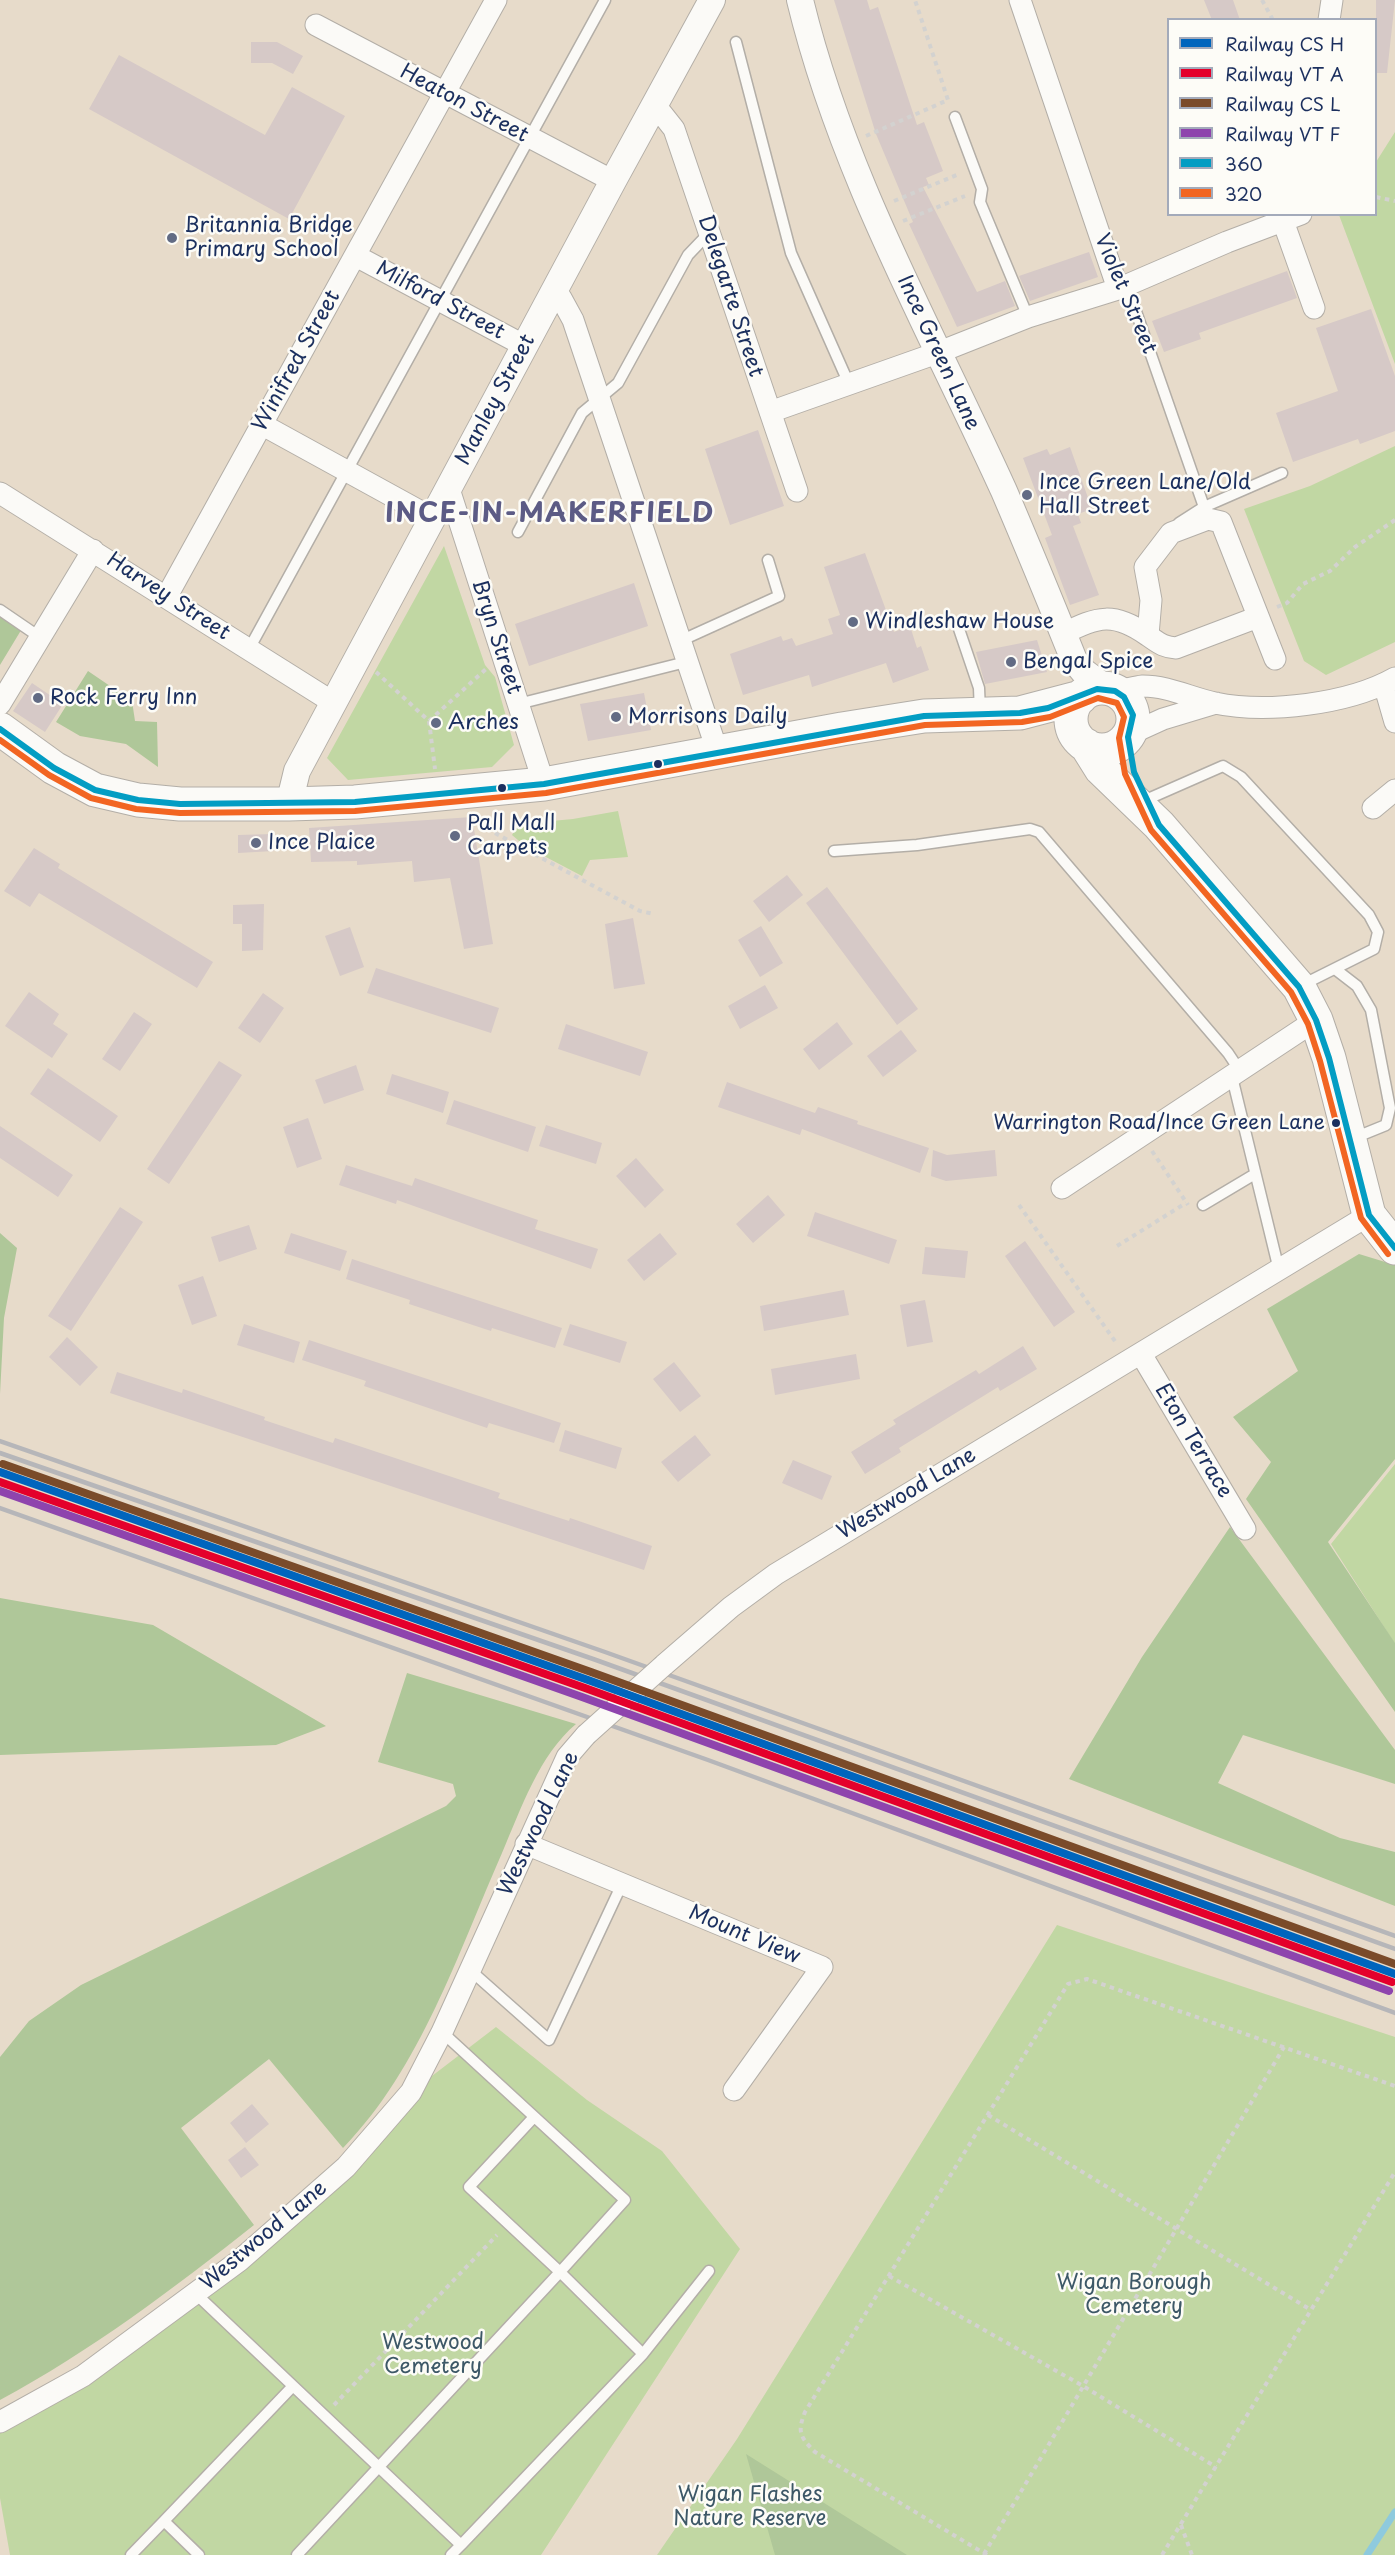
<!DOCTYPE html>
<style>
body{margin:0}
#map{position:relative;width:1395px;height:2555px;overflow:hidden;background:#e7dbca;font-family:"Playpen Sans",sans-serif}
canvas{display:block}
.legend{position:absolute;left:1167px;top:18px;width:210px;height:198px;box-sizing:border-box;background:#fdfcf7;border:2px solid #a3aaba;margin:0;padding:8px 10px;list-style:none;font-size:18px;color:#1b2f5e}
.legend li{display:flex;align-items:center;gap:12px;height:30px}
.legend b{width:30px;border:2px solid #a3aaba}
</style>
<div id="map">
<canvas width="1395" height="2555"></canvas>
<ul class="legend">
<li><b style="height:8px;background:#0065bd"></b>Railway CS H</li>
<li><b style="height:8px;background:#e4002b"></b>Railway VT A</li>
<li><b style="height:8px;background:#7a4b2a"></b>Railway CS L</li>
<li><b style="height:8px;background:#8e44ad"></b>Railway VT F</li>
<li><b style="height:8px;background:#039dc3"></b>360</li>
<li><b style="height:8px;background:#f26522"></b>320</li>
</ul>
</div>
<script>
const ctx = document.querySelector('canvas').getContext('2d');
ctx.lineJoin = 'round';
function fillPath(path, color) { ctx.fillStyle = color; ctx.fill(path, 'evenodd'); }
function strokePath(path, color, width, dash) { ctx.strokeStyle = color; ctx.lineWidth = width; ctx.lineCap = dash ? 'butt' : 'round'; ctx.setLineDash(dash || []); ctx.stroke(path); }
function drawText(font, color, halo, rows, align = 'center') {
  ctx.font = font + ' "Playpen Sans",sans-serif'; ctx.lineWidth = 5; ctx.setLineDash([]); ctx.textBaseline = 'middle'; ctx.strokeStyle = halo; ctx.fillStyle = color; for (const [text, x, y, turn = 0] of rows) {
    ctx.save(); ctx.translate(x, y); ctx.rotate((+turn || 0) * Math.PI / 180); ctx.textAlign = isNaN(turn) ? turn : align; if (halo) ctx.strokeText(text, 0, 0); ctx.fillText(text, 0, 0); ctx.restore();
  }
}
const green = new Path2D(`
 M1395,132V364L1339,215L1376,214V162Z
 M1395,446V642L1326,675L1304,661L1244,509L1310,486Z
 M444,546L485,665L495,677L514,745L492,767L348,780L327,758Z
 M618,811L628,857L590,860L582,876L525,846L512,835L519,824L573,819Z
 M1395,1464V1644L1331,1544Z
 M1057,1925L1395,2037V2555H657L737,2439Z
 M496,2027L587,2100L662,2151L740,2249L541,2555H10L0,2498V2422L239,2261L411,2092Z`);
const forest = new Path2D(`
 M0,612L23,627L0,665Z
 M88,671L132,701L135,721L157,722L158,767L126,744L80,736L56,722Z
 M0,1233L17,1248L4,1318L0,1394Z
 M1359,1254L1395,1265V1459L1328,1542L1395,1643V1712L1246,1499L1271,1462L1233,1417L1298,1371L1267,1309Z
 M1230,1527L1395,1750V1784L1243,1735L1218,1783L1340,1838L1395,1852V1906L1069,1779L1142,1657Z
 M0,1598L153,1625L326,1726L276,1745L0,1755Z
 M407,1673L576,1724C539,1755 521,1809 502,1853C458,1953 421,2068 343,2148L269,2059L181,2128L254,2225C173,2289 91,2351 0,2400V2057L29,2021L81,1985L446,1806L456,1796L453,1784L378,1762Z
 M746,2454L907,2555H775Z`);
const stream = new Path2D(`
 M1367,2555L1395,2512`);
const building = new Path2D(`
 M834,0H867L870,10L878,7L917,125L924,122L943,171L926,178L929,185L923,187L977,292L1005,281L1015,306L957,327L909,224L913,222L876,134Z
 M1204,0H1233L1240,20H1212Z
 M1376,0H1395L1387,73H1376Z
 M251,42H277L303,56L293,74L272,63H251Z
 M119,55L265,135L292,87L345,116L289,219L89,109Z
 M1089,252L1098,277L1030,301L1019,276Z
 M1287,271L1297,298L1199,333L1201,339L1164,352L1152,321Z
 M1371,309L1395,376V431L1360,444L1358,439L1293,462L1276,413L1338,391L1316,328Z
 M758,430L784,506L730,525L705,449Z
 M1070,447L1092,509L1078,514L1081,523L1073,526L1099,595L1070,605L1045,538L1052,535L1023,458L1047,449L1050,455Z
 M865,553L894,632L910,626L917,648L921,646L929,670L893,683L886,663L812,687L809,675L743,695L730,654L781,636L783,641L792,638L796,646L833,634L828,619L840,615L824,567Z
 M634,583L648,626L529,666L515,624Z
 M1037,640L1047,672L985,684L976,652Z
 M32,683L63,704L45,732L13,711Z
 M644,693L651,730L588,741L580,704Z
 M472,817L493,944L464,949L450,878L414,882L412,861L357,865V861L311,862L309,828Z
 M274,834V851L238,853V835Z
 M34,848L60,864L58,868L213,962L197,988L39,893L30,907L4,891Z
 M787,875L803,895L769,922L753,901Z
 M827,887L918,1009L897,1025L806,903Z
 M264,904L263,950L242,951V924H233V905Z
 M633,918L645,984L614,989L605,924Z
 M761,926L783,963L760,977L738,940Z
 M350,927L364,967L340,976L325,936Z
 M376,968L499,1008L491,1033L367,993Z
 M765,985L778,1008L740,1029L728,1006Z
 M29,992L59,1014L53,1024L68,1034L52,1058L5,1026Z
 M263,993L284,1008L260,1043L238,1028Z
 M134,1012L152,1024L120,1071L102,1059Z
 M837,1022L853,1044L819,1070L803,1049Z
 M566,1024L648,1052L640,1076L558,1049Z
 M901,1030L917,1051L883,1077L867,1056Z
 M219,1061L242,1075L169,1184L147,1169Z
 M356,1065L364,1090L324,1104L315,1080Z
 M48,1068L118,1116L100,1142L30,1094Z
 M392,1074L449,1092L443,1113L386,1094Z
 M727,1082L815,1113L818,1107L858,1121L857,1124L929,1148L920,1173L802,1129L800,1135L718,1107Z
 M454,1100L536,1127L528,1152L446,1124Z
 M308,1118L322,1159L297,1168L283,1127Z
 M546,1125L602,1143L596,1164L539,1146Z
 M0,1126L73,1175L58,1197L0,1158Z
 M933,1150L947,1155L995,1150L997,1176L946,1181L931,1176Z
 M636,1158L664,1190L645,1208L616,1176Z
 M346,1165L412,1186L415,1178L538,1220L535,1229L598,1249L591,1269L397,1200L396,1204L339,1185Z
 M768,1195L785,1215L753,1243L736,1224Z
 M120,1207L143,1222L71,1331L48,1316Z
 M815,1212L897,1240L889,1264L807,1236Z
 M249,1225L257,1249L219,1262L211,1237Z
 M291,1233L347,1251L340,1271L284,1253Z
 M660,1233L677,1254L644,1281L627,1260Z
 M1025,1241L1075,1312L1054,1327L1005,1256Z
 M925,1247L968,1251L965,1278L922,1274Z
 M352,1259L562,1328L555,1348L492,1328L491,1331L409,1304L410,1300L346,1279Z
 M203,1276L217,1316L192,1325L178,1285Z
 M844,1290L849,1315L764,1331L760,1306Z
 M925,1300L933,1342L907,1347L900,1305Z
 M244,1324L300,1342L294,1363L237,1345Z
 M570,1324L627,1342L620,1363L563,1345Z
 M67,1337L98,1367L80,1386L49,1357Z
 M309,1340L561,1423L554,1443L489,1423L487,1428L364,1386L366,1381L302,1360Z
 M1023,1346L1037,1369L1000,1391L998,1387L899,1448L901,1452L865,1474L851,1452L896,1424L893,1420L976,1370L979,1374Z
 M856,1354L860,1379L775,1395L771,1369Z
 M674,1362L701,1396L680,1412L653,1379Z
 M117,1372L182,1393L183,1389L265,1417L264,1420L333,1443L335,1438L500,1493L498,1498L569,1521L570,1518L652,1546L644,1570L110,1393Z
 M565,1430L622,1448L616,1469L559,1451Z
 M695,1435L711,1455L678,1482L661,1462Z
 M793,1460L832,1476L822,1500L782,1483Z
 M252,2104L269,2124L246,2143L230,2123Z
 M245,2147L259,2165L241,2178L228,2160Z`);
const path = new Path2D(`
 M1262,0L1273,20
 M866,136L948,100L915,0
 M1376,197L1395,201
 M894,201L959,174
 M903,221L965,196
 M1277,607L1287,603L1303,584L1330,571L1355,547L1395,520
 M376,672L429,721L435,769
 M429,721L486,669
 M495,833L640,911L654,914
 M1152,1151L1188,1205
 M1019,1205L1117,1344
 M1117,1246L1186,1203
 M988,2115L1311,2310
 M889,2276L1083,2386L1216,2467
 M334,2405L497,2235
 M1181,2525L1192,2555
 M984,2554L1284,2047
 M987,2555L815,2452C800,2437 797,2432 805,2412L1068,1984L1087,1979L1395,2086
 M1162,2555L1395,2172`);
const service = new Path2D(`
 M736,42L791,253L849,384
 M955,117L982,189L980,202L1028,317
 M1118,289L1133,303L1204,507L1282,473
 M1179,523L1204,507
 M518,532L582,413L618,383L688,255L710,232
 M0,610L41,638
 M959,629L979,688L980,712
 M680,641L779,596L768,560
 M249,649L605,0
 M518,704L686,662
 M1141,802L1223,766L1241,777L1369,915L1378,932L1374,949L1302,985
 M834,851L917,845L1030,829L1039,832L1228,1053L1240,1071
 M1335,969L1357,986L1371,1010L1390,1108L1386,1125L1354,1138
 M1232,1077L1279,1270
 M1203,1205L1255,1174
 M470,1970L549,2040L622,1884
 M195,2293L461,2545L643,2354L560,2272L625,2200L442,2032
 M643,2354L709,2271
 M131,2555L164,2521
 M199,2555L164,2521L293,2386
 M297,2555L560,2272L469,2187L534,2117
 M451,2555L461,2545`);
const minor = new Path2D(`
 M1020,0L1118,289
 M1329,20L1332,0
 M316,25L613,181
 M655,105L674,129L797,491
 M1283,221L1314,308
 M356,256L525,346
 M553,292L561,298L573,320L718,753
 M770,412L937,353L1028,317L1118,289L1227,242L1301,214
 M261,424L434,519
 M449,489L544,784
 M0,493L334,703
 M167,596L496,0
 M1063,634C1098,616 1114,612 1147,635C1158,642 1162,647 1176,648L1258,617
 M1148,635L1151,600L1145,567L1171,533L1208,519L1221,522L1275,659
 M1384,684L1395,722
 M1115,691C1124,690 1134,687 1143,686C1168,686 1191,698 1215,703C1267,714 1349,704 1395,678
 M0,704L93,550
 M1130,734L1163,719L1216,703
 M1373,808L1395,790
 M1062,1188L1316,1020
 M1141,1354L1245,1529
 M664,1665L731,1607L776,1574L1369,1215
 M526,1844L822,1967L734,2090
 M0,2422L83,2376L239,2261L346,2167L411,2092L442,2032L567,1757L586,1735`);
const tertiary = new Path2D(`
 M800,0C842,174 931,330 1004,491C1028,547 1051,603 1074,660L1084,672L1107,689
 M289,804L297,771L613,181L712,0`);
const primary = new Path2D(`
 M1071 719a31 31 0 1 1 62 0a31 31 0 1 1-62 0Z
 M0,729L54,768L95,790L138,800L180,804H289L355,802L544,784L842,729L924,716L1020,713L1081,697
 M1086,745L1101,769L1159,825L1299,987L1316,1020L1329,1058L1369,1215L1395,1248`);
const rail = new Path2D(`
 M0,1441L605,1652L1395,1936
 M0,1453L596,1660L1395,1949
 M0,1508L708,1760L1395,2013`);
const minorBridge = new Path2D(`
 M586,1735L664,1665`);
const bus1 = new Path2D(`
 M0,729L54,768L95,790L138,800L180,804L355,802L544,784L924,716L1020,713L1048,708L1097,689L1115,691L1124,697L1133,715L1128,737L1134,772L1159,825L1299,987L1316,1020L1329,1058L1369,1215L1395,1248`);
const bus2 = new Path2D(`
 M0,740L49,775L91,798L136,809L180,813L355,811L546,793L925,725L1022,722L1050,717L1098,698L1117,703L1124,717L1119,738L1125,774L1151,830L1291,992L1308,1024L1320,1061L1361,1218L1388,1254`);
const rail1 = new Path2D(`
 M0,1472L588,1680L1395,1974`);
const rail2 = new Path2D(`
 M0,1482L585,1688L1392,1982`);
const rail3 = new Path2D(`
 M3,1464L591,1672L1395,1964`);
const rail4 = new Path2D(`
 M0,1491L582,1697L1389,1991`);
const markers = [
 [172,238,6,"#626b84"],
 [1027,495,6,"#626b84"],
 [853,622,6,"#626b84"],
 [1011,662,6,"#626b84"],
 [38,698,6,"#626b84"],
 [616,717,6,"#626b84"],
 [436,723,6,"#626b84"],
 [658,764,5,"#1b2f5e"],
 [502,788,5,"#1b2f5e"],
 [455,836,6,"#626b84"],
 [256,843,6,"#626b84"],
 [1336,1123,5,"#1b2f5e"]
];
const busNames = [
 ["Warrington Road/Ince Green Lane",1325,1123]
];
const streetNames = [
 ["Heaton Street",464,104,28],
 ["Violet Street",1125,294,67],
 ["Delegarte Street",730,296,72],
 ["Milford Street",440,301,28],
 ["Ince Green Lane",938,353,65],
 ["Winifred Street",297,361,-61],
 ["Manley Street",496,400,-62],
 ["Harvey Street",168,597,33],
 ["Bryn Street",496,637,72],
 ["Eton Terrace",1193,1441,59],
 ["Westwood Lane",907,1494,-31],
 ["Westwood Lane",539,1824,-64],
 ["Mount View",744,1935,23],
 ["Westwood Lane",264,2236,-40]
];
const poiNames = [
 ["Britannia Bridge",184,226],
 ["Primary School",184,250],
 ["Ince Green Lane/Old",1039,483],
 ["Hall Street",1039,507],
 ["Windleshaw House",865,622],
 ["Bengal Spice",1023,662],
 ["Rock Ferry Inn",50,698],
 ["Morrisons Daily",628,717],
 ["Arches",448,723],
 ["Pall Mall",467,824],
 ["Carpets",467,848],
 ["Ince Plaice",268,843]
];
const parkNames = [
 ["Wigan Borough",1134,2283],
 ["Cemetery",1134,2307],
 ["Westwood",433,2343],
 ["Cemetery",433,2367],
 ["Wigan Flashes",750,2495],
 ["Nature Reserve",750,2519]
];
const districtNames = [
 ["INCE-IN-MAKERFIELD",550,515]
];
fillPath(green, '#c1d7a3');
fillPath(forest, '#afc799');
strokePath(stream, '#8ecadd', 7);
fillPath(building, '#d6c9c7');
strokePath(service, '#b3aea7', 13);
strokePath(minor, '#b3aea7', 23);
strokePath(tertiary, '#b3aea7', 28);
strokePath(primary, '#b3aea7', 35);
strokePath(path, '#d3d2d0', 4, [4.5, 4.5]);
strokePath(service, '#fbfaf7', 10);
strokePath(minor, '#fbfaf7', 21);
strokePath(tertiary, '#fbfaf7', 26);
strokePath(primary, '#fbfaf7', 33);
strokePath(rail, '#b6b6b9', 4.5);
strokePath(minorBridge, '#b3aea7', 23, []);
strokePath(minorBridge, '#fbfaf7', 21);
strokePath(bus1, '#039dc3', 6);
strokePath(bus2, '#f26522', 6);
strokePath(rail1, '#0065bd', 8);
strokePath(rail2, '#e4002b', 8);
strokePath(rail3, '#7a4b2a', 8);
strokePath(rail4, '#8e44ad', 8);
for (const [x, y, r, color] of markers) { const dot = new Path2D(); dot.arc(x, y, r, 0, 2 * Math.PI); ctx.fillStyle = color; ctx.fill(dot); strokePath(dot, '#fdfcf7', 2); }
drawText('20px', '#1b2f5e', '#fdfcf7', busNames, 'right');
drawText('21px', '#1b2f5e', '#fdfcf7', streetNames);
drawText('21px', '#1b2f5e', '#fdfcf7', poiNames, 'left');
drawText('21px', '#3d5867', '#fdfcf7', parkNames);
ctx.letterSpacing = '1.5px';
drawText('bold 27px', '#5c5b85', '#fdfcf7', districtNames);
ctx.letterSpacing = '0px';
</script>
